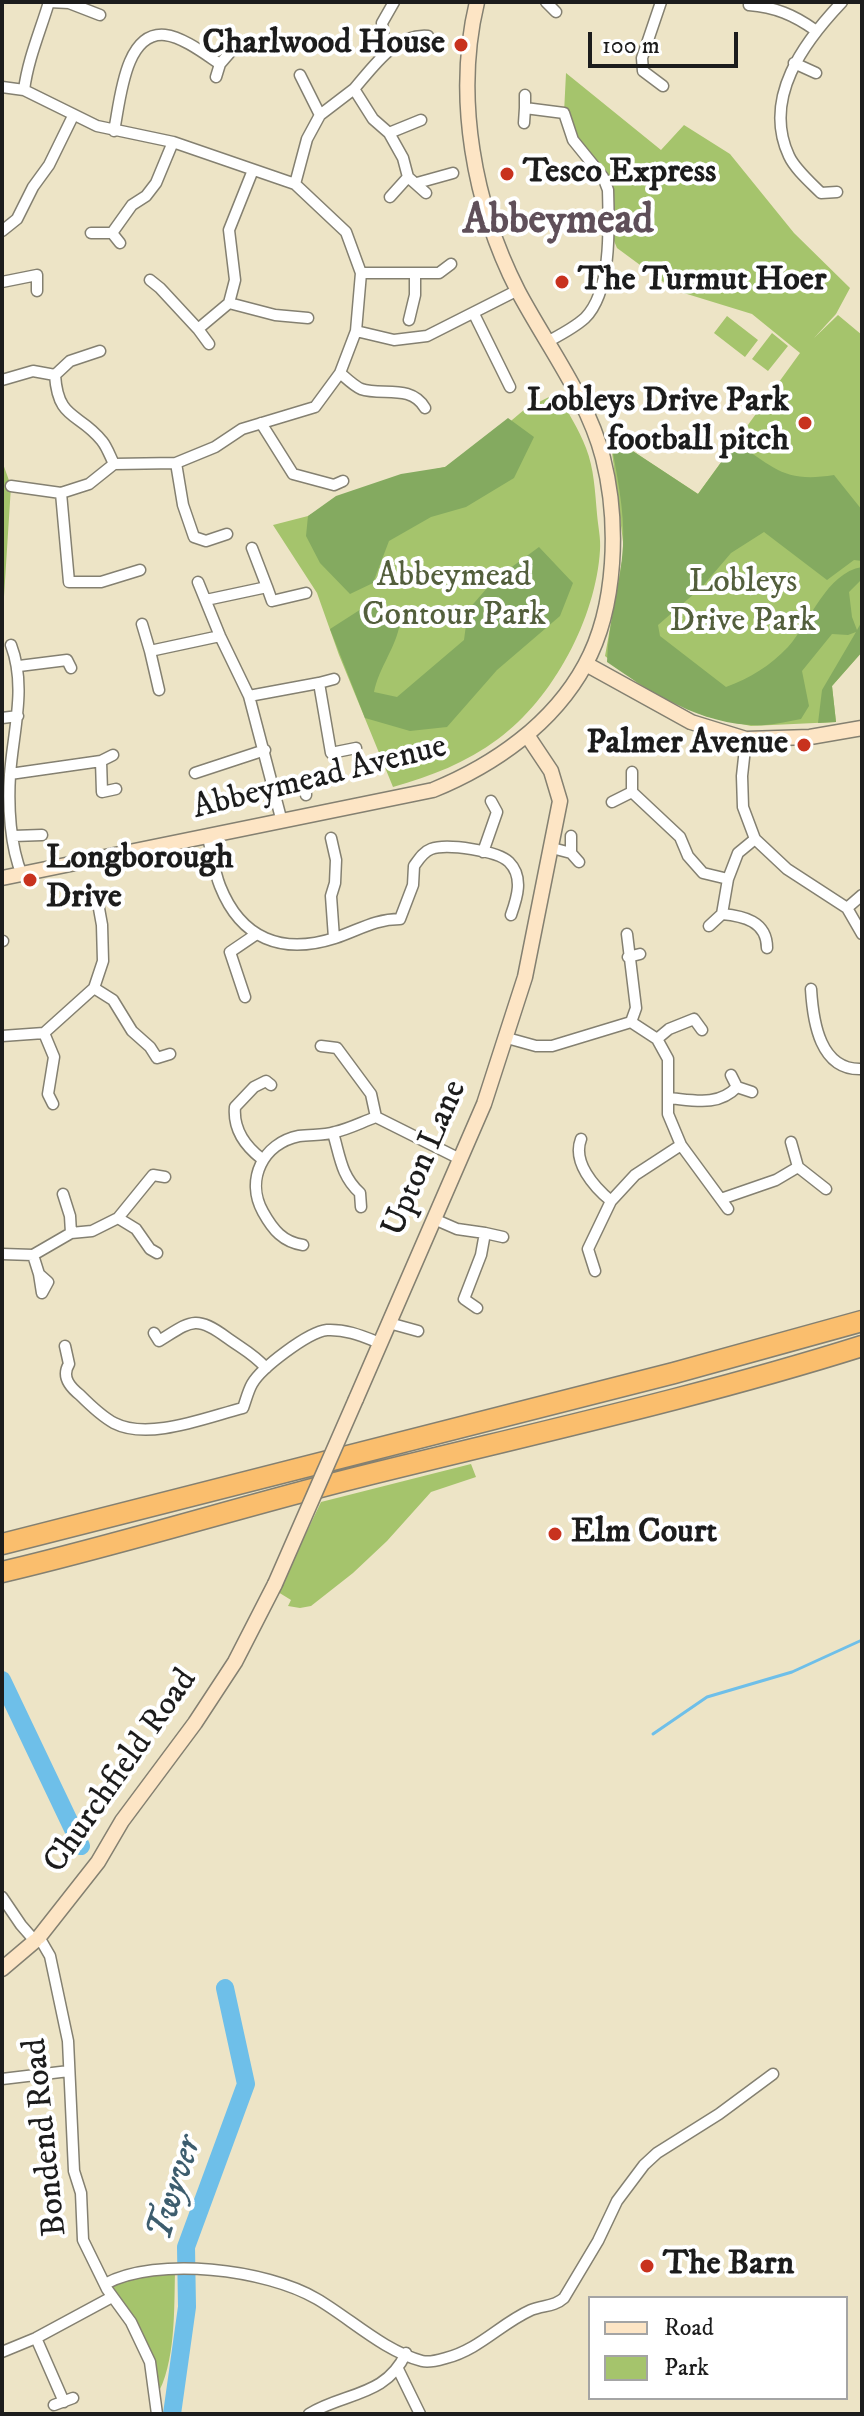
<!DOCTYPE html>
<style>
body{margin:0}
#map{position:relative;width:864px;height:2416px;overflow:hidden;background:#ede4c6;font-family:"IM FELL DW Pica",serif}
canvas{display:block}
.frame{position:absolute;inset:0;border:4px solid #1c1c1c;pointer-events:none}
.legend{position:absolute;left:588px;top:2296px;width:260px;height:104px;box-sizing:border-box;background:#fff;border:2px solid #a4a4a4;margin:0;padding:10px 14px;list-style:none;font-size:24px;color:#1c1c1c}
.legend li{display:flex;align-items:center;gap:16px;height:40px}
.legend b{width:40px;border:2px solid #a4a4a4}
.scale{position:absolute;left:588px;top:32px;width:150px;height:36px;box-sizing:border-box;border:4px solid #1c1c1c;border-top:0;padding-left:10px;font-size:24px;line-height:28px;white-space:nowrap;color:#1c1c1c;-webkit-text-stroke:6px #fff;paint-order:stroke}
</style>
<div id="map">
<canvas width="864" height="2416"></canvas>
<div class="frame"></div>
<ul class="legend">
<li><b style="height:10px;background:#fde5c5"></b>Road</li>
<li><b style="height:22px;background:#a5c46c"></b>Park</li>
</ul>
<div class="scale">100 m</div>
</div>
<script>
const ctx = document.querySelector('canvas').getContext('2d');
ctx.lineJoin = 'round';
function fillPath(path, color) { ctx.fillStyle = color; ctx.fill(path, 'evenodd'); }
function strokePath(path, color, width, dash) { ctx.strokeStyle = color; ctx.lineWidth = width; ctx.lineCap = dash ? 'butt' : 'round'; ctx.setLineDash(dash || []); ctx.stroke(path); }
function drawText(font, color, halo, rows, align = 'center') {
  ctx.font = font + ' "IM FELL DW Pica",serif'; ctx.lineWidth = 8; ctx.setLineDash([]); ctx.textBaseline = 'middle'; ctx.strokeStyle = halo; ctx.fillStyle = color; for (const [text, x, y, turn = 0] of rows) {
    ctx.save(); ctx.translate(x, y); ctx.rotate((+turn || 0) * Math.PI / 180); ctx.textAlign = isNaN(turn) ? turn : align; if (halo) ctx.strokeText(text, 0, 0); ctx.fillText(text, 0, 0); ctx.restore();
  }
}
const green = new Path2D(`
 M566,73L661,150L684,125L730,154L794,233L850,288L836,314L814,338L838,315L862,335V652L832,686L836,722L751,726L705,716L641,686L605,656L624,550L610,436L698,494L800,353L752,314L674,290L617,248L607,224L608,190L576,144L564,113Z
 M727,316L758,340L745,357L714,333Z
 M772,333L788,346L768,371L752,359Z
 M557,393C567,411 579,429 586,448C594,468 595,492 597,514C598,526 601,539 600,550C596,618 553,699 498,739C466,763 431,776 393,787L339,655L317,593L273,525L308,516L338,499L403,476L445,467L479,448L525,409Z
 M2,461L11,486L2,628Z
 M471,1464L476,1477L431,1492L387,1541L353,1573L311,1606L300,1608L288,1606L291,1600L278,1592L321,1502Z
 M175,2272C174,2309 176,2364 156,2397L150,2362L107,2289L122,2275Z`);
const forest = new Path2D(`
 M508,418L534,437L514,478L466,507L431,517L389,541L373,583L350,594L320,563L306,536L308,516L336,496L401,474L445,467Z
 M610,436L698,494L736,442C774,468 785,483 834,475L862,510V561L854,560L827,580L764,532L731,553L702,587L658,625L660,636L726,687C750,678 770,666 788,647C811,621 826,573 862,567V579L849,592L852,617L857,630L862,621V652L832,686L836,722L818,723L822,690L856,632L848,635L832,634L802,671L809,706L801,719C789,721 777,724 765,725C706,728 653,694 607,662C608,622 621,585 623,546C625,509 616,472 610,436Z
 M539,547L573,583L560,616L497,670L447,727L410,731L365,718L330,629L369,604L400,623C396,648 379,667 374,692L397,697L464,640L468,610L494,580Z`);
const stream = new Path2D(`
 M653,1734L707,1697L792,1672L862,1640`);
const river = new Path2D(`
 M2,1680L81,1846
 M172,2414L187,2307L186,2247L246,2084L225,1988`);
const street = new Path2D(`
 M49,2L69,3L100,15
 M546,2L556,12
 M661,2L642,58L643,71L663,86
 M750,2L749,5C775,7 794,15 815,30
 M386,52L382,23L394,2
 M794,63L816,73
 M300,75L320,115
 M216,77L220,64
 M2,87L24,90L97,126L173,142L295,184L346,232L361,273L356,331L340,373L315,407L242,429L215,447L176,463L114,464L89,484L61,493L11,486
 M354,89C373,67 396,33 428,36
 M24,90C28,59 40,32 49,2
 M525,95V108L564,113L573,140L603,177L608,190C609,226 612,291 585,318C574,328 560,335 547,342
 M524,123L525,108
 M114,131C120,103 124,31 165,35C183,37 205,54 220,64L233,49
 M389,133L421,120
 M417,183L453,173
 M295,184L307,139L320,115L354,89L373,119L389,133L403,158L408,177L426,193
 M837,192L821,193C810,182 795,169 789,156C762,98 804,42 842,2
 M390,197L408,177
 M2,231L17,219L33,187L49,165L73,116
 M91,233H112L132,205L146,196L156,183L173,142
 M112,233L120,243
 M361,273H439L451,264
 M150,280L160,288L198,329L229,303L235,280L229,230L253,170
 M2,282L37,275V291
 M229,303L275,315L308,318
 M474,314L510,387
 M409,320L415,295V274
 M198,329L209,344
 M356,331L394,340L427,336L518,290
 M340,373C346,378 354,386 361,389C382,396 411,384 425,408
 M55,375L70,361L100,351
 M2,380L33,371L55,375C58,421 79,412 102,441C107,447 110,456 114,464
 M261,423L293,474L334,485L343,481
 M176,463L183,505L194,537L206,541L227,534
 M61,493L69,582H101L140,570
 M252,548L267,587
 M198,582L220,636L249,696L282,822
 M206,600L267,587L272,601L306,593
 M142,624L150,651L220,636
 M11,645C27,687 13,731 10,775C8,806 10,846 22,875
 M150,651L159,690
 M19,666L67,660L71,668
 M319,683L334,679
 M249,696L319,683L331,753L356,748
 M2,718L18,716
 M746,739L742,776L743,807L755,839L787,869L847,908L862,934
 M101,761L113,755
 M632,772V792L680,837L688,856L703,873L728,879
 M195,773L265,750
 M10,774L101,761L102,792L116,789
 M274,790L305,782L306,795
 M612,802L632,792
 M13,836L42,835
 M208,838C212,853 214,871 220,886C241,939 282,955 335,938C359,930 375,919 400,919L413,885L414,866C419,859 423,852 431,849C447,843 498,851 509,862C524,877 517,898 511,915
 M331,838L336,860L335,883L331,896L334,938
 M552,848L571,853V836
 M483,852L497,812L491,801
 M571,853L579,862
 M847,908L862,895
 M722,914C743,916 767,921 767,948
 M709,926L722,914L728,879L738,853L755,839
 M627,934L636,1008L631,1022
 M2,941H3
 M628,957L640,954
 M94,988L113,1000L132,1031L150,1047L157,1058L170,1054
 M811,989C813,1022 820,1071 862,1069
 M245,997L230,952L255,935
 M44,1033L54,1057L48,1094L53,1104
 M2,1036L44,1033L94,988L103,961L102,925L98,903
 M507,1038L536,1046H552L631,1022L657,1039L668,1059V1114L681,1145L728,1209
 M657,1039L669,1029L694,1019L702,1030
 M321,1046L337,1048L371,1094L376,1117L460,1159
 M731,1075L737,1087L752,1092
 M668,1098C693,1100 718,1107 737,1087
 M333,1133C340,1156 341,1176 360,1193L361,1207
 M581,1139C572,1162 594,1187 611,1201
 M791,1142L798,1167
 M262,1159C245,1146 233,1129 235,1107L254,1087L266,1081L271,1085
 M63,1194L70,1216L71,1233
 M721,1199L776,1180L798,1167L826,1189
 M118,1218L136,1229L150,1249L157,1253
 M434,1219L457,1229L485,1233L481,1255L464,1299L477,1308
 M485,1233L503,1237
 M303,1245C283,1242 273,1230 263,1212C245,1180 263,1143 299,1136C311,1134 323,1136 335,1132C349,1129 362,1122 376,1117
 M2,1254L33,1255L71,1233L92,1231L118,1218L153,1175L165,1177
 M33,1255L39,1274L48,1282L42,1293L39,1274
 M595,1271L588,1249L611,1201L635,1175L681,1145
 M389,1323L418,1331
 M154,1333L159,1341C190,1322 195,1314 226,1337C241,1348 254,1354 266,1368
 M65,1346L69,1364C61,1377 70,1387 80,1395C90,1405 101,1416 114,1423C149,1441 207,1417 243,1408C246,1400 248,1391 252,1384C261,1368 308,1332 327,1330C346,1329 362,1336 380,1343
 M2,1897L21,1925L35,1941L39,1937L50,1956L68,2041L74,2171L81,2193L83,2240L107,2289L131,2322L150,2362L157,2414
 M2,2079L69,2071
 M105,2284C157,2256 266,2269 317,2299C351,2319 384,2351 422,2361C430,2363 439,2360 446,2358C480,2349 500,2324 531,2310C543,2305 554,2307 564,2298L598,2241L617,2201L644,2165L657,2153L719,2114L773,2074
 M36,2338L64,2402
 M2,2352L36,2338L112,2297
 M398,2369L420,2414
 M54,2405L73,2398
 M309,2414C345,2392 386,2397 406,2353`);
const secondary = new Path2D(`
 M586,664L691,722L746,739L810,737L862,728
 M2,878L433,790C494,765 553,724 585,665C617,607 619,521 603,458C588,399 546,344 518,291C474,205 454,97 477,2
 M356,1399L484,1104L525,977L560,801L551,771L527,735
 M39,1937L98,1862L122,1821L195,1723L235,1662L275,1584
 M2,1969L35,1941`);
const highway = new Path2D(`
 M2,1544L674,1373L862,1321
 M2,1572C122,1544 239,1507 359,1477C527,1435 697,1398 862,1346`);
const secondaryBridge = new Path2D(`
 M275,1584L356,1399`);
const markers = [
 [461,45,8,"#c8321e"],
 [507,174,8,"#c8321e"],
 [562,282,8,"#c8321e"],
 [805,423,8,"#c8321e"],
 [804,745,8,"#c8321e"],
 [30,880,8,"#c8321e"],
 [555,1534,8,"#c8321e"],
 [647,2266,8,"#c8321e"]
];
const poiNames = [
 ["Charlwood House",445,45,"right"],
 ["Tesco Express",523,174],
 ["The Turmut Hoer",578,282],
 ["Lobleys Drive Park",789,403,"right"],
 ["football pitch",789,442,"right"],
 ["Palmer Avenue",788,745,"right"],
 ["Longborough",46,860],
 ["Drive",46,899],
 ["Elm Court",571,1534],
 ["The Barn",663,2266]
];
const parkNames = [
 ["Abbeymead",454,578],
 ["Contour Park",454,617],
 ["Lobleys",743,584],
 ["Drive Park",743,623]
];
const streetNames = [
 ["Abbeymead Avenue",320,779,-14],
 ["Upton Lane",426,1159,-67],
 ["Churchfield Road",122,1772,-55],
 ["Bondend Road",47,2137,-96]
];
const waterNames = [
 ["Twyver",177,2189,-73]
];
const districtNames = [
 ["Abbeymead",558,223]
];
fillPath(green, '#a5c46c');
fillPath(forest, '#84aa60');
strokePath(stream, '#6ebfe9', 3);
strokePath(river, '#6ebfe9', 18);
strokePath(street, '#848071', 13);
strokePath(secondary, '#848071', 17);
strokePath(highway, '#848071', 23);
strokePath(street, '#fff', 10);
strokePath(secondary, '#fde5c5', 14);
strokePath(highway, '#fabe6d', 20);
strokePath(secondaryBridge, '#848071', 17, []);
strokePath(secondaryBridge, '#fde5c5', 14);
for (const [x, y, r, color] of markers) { const dot = new Path2D(); dot.arc(x, y, r, 0, 2 * Math.PI); ctx.fillStyle = color; ctx.fill(dot); strokePath(dot, '#fff', 3); }
drawText('bold 34px', '#1c1c1c', '#fff', poiNames, 'left');
drawText('34px', '#535f3c', '#fff', parkNames);
drawText('34px', '#1c1c1c', '#fff', streetNames);
drawText('italic 36px', '#3d5d6e', '#fff', waterNames);
drawText('bold 42px', '#5f4f59', '#fff', districtNames);
</script>
